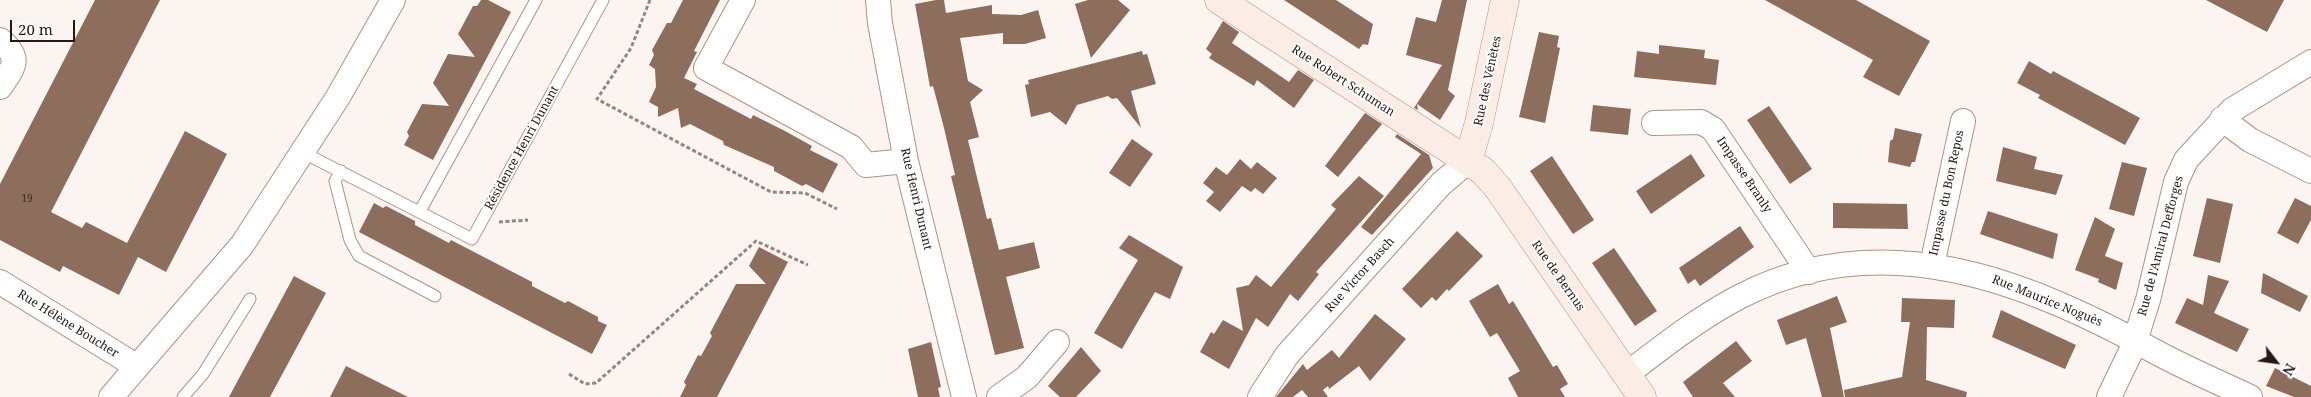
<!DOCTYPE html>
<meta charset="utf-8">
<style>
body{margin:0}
#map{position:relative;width:2311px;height:397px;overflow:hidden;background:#fcf4f0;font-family:"Noto Serif",serif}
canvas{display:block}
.north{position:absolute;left:2251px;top:337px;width:50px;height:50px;-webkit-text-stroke:4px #fff;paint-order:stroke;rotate:120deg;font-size:14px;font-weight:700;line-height:20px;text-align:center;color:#251911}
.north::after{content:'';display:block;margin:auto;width:18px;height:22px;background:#251911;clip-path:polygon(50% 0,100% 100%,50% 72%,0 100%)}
.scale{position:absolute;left:10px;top:20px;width:65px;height:22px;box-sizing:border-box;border:2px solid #251911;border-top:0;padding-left:6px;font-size:15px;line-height:18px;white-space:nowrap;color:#251911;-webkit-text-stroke:4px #fff;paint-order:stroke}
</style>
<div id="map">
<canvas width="2311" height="397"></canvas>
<div class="north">N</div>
<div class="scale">20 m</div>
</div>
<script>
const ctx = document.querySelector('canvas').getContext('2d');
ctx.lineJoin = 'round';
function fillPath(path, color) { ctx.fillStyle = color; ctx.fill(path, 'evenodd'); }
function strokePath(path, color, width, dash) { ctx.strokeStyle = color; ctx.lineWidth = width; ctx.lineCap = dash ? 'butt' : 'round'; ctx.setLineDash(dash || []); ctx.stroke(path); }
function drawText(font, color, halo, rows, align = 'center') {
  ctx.font = font + ' "Noto Serif",serif'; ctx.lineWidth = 4; ctx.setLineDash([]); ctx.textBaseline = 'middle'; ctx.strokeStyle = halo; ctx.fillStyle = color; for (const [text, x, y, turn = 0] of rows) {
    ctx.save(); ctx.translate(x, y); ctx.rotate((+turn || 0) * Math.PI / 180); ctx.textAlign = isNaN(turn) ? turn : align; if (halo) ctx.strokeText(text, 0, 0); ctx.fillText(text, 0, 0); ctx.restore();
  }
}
const building = new Path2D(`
 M95,0H160L51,212L82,228L86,222L127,243L185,131L227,154L166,272L138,257L119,295L63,266L60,272L0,240V184Z
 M481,0H488L511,12L433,160L404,145L409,136L407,132L422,104L449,106L433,83L448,54L475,57L458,34L473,6H477Z
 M683,0H720L694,51L697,52L684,78L697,84L694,89L751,119L753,115L785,131L812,146L810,150L838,164L823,193L806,184L802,186L774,171V167L724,145L723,141L690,124L681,128L678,108L658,117V107L649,102L656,87L655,69L649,65L654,55L652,50L667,23H671Z
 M936,0H944L946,13L992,5V14L1021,15L1038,10L1046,38L1025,44H1003V33L960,38L968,81L983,90L970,102L979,137L968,140L987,219L991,218L999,250L1034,242L1040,268L1006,277L1024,348L995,355L951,176L955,175L944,128L933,86L930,87L915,4Z
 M1088,0H1118L1130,10L1091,58L1075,4Z
 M1284,0H1336L1373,24L1368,45L1363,44L1359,49Z
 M1442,0H1467L1448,90L1455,96L1440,120L1417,104L1418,110L1414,108L1442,65L1406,55L1416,17L1436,22Z
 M1765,0H1856L1930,41L1899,96L1863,77L1873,60Z
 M2206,0H2284L2267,32Z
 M1223,21L1239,32L1232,43L1289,82L1298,70L1314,80L1294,108L1257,80L1254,86L1209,58L1212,54L1206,49Z
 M1539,32L1559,36L1557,47L1560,48L1545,123L1519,117Z
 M1659,45L1705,50L1704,58L1719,60L1716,85L1634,77L1637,51L1659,54Z
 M1142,51L1143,55L1147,54L1156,84L1131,91L1141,128L1117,98L1112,99L1108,96L1077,105L1066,125L1050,112L1031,117L1025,85L1029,84L1028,80Z
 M2029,61L2051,74L2053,71L2140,118L2125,145L2038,98L2040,95L2017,83Z
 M1593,105L1631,109L1628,135L1590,131Z
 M1769,106L1812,169L1790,184L1747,120Z
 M1365,113L1382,124L1338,177L1325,166Z
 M1895,128L1922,134L1915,162H1912L1910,167L1888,162L1890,141L1893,139Z
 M1397,134L1429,155L1433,168L1372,235L1361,227L1421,154L1395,137Z
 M1132,139L1153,154L1130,187L1109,173Z
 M2003,147L2037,157L2034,169L2063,175L2056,195L1996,181Z
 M1691,154L1705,176L1651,214L1636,191Z
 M1552,156L1594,220L1573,234L1530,171Z
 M1240,159L1251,169L1257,162L1277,178L1263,194L1255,188L1251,192L1242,186L1220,212L1206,201L1214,192L1203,183L1216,167L1227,175Z
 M2122,162L2147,168L2134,216L2109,209Z
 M1359,176L1384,196L1316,272L1319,274L1298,301L1290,294L1268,327L1256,318L1229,369L1200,352L1211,332L1214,334L1223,320L1243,331L1236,288L1249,285L1256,275L1271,287L1336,209L1331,205Z
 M2207,198L2233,204L2220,263L2193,256Z
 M2295,198L2311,206V220L2298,244L2277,233Z
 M374,203L383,208L386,206L415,221V225L449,243L451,240L532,282V286L565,303L568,301L598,317V321L607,325L592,354L359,232Z
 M1833,203L1907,204L1908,229L1833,228Z
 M1988,211L2058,234L2053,259L1980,234Z
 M2095,217L2115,229L2105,256L2123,263L2116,290L2098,282L2099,279L2075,270Z
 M1740,226L1754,247L1700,286L1695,279L1688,284L1679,268Z
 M1457,231L1483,256L1449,291L1447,289L1436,301L1432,297L1421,308L1402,289Z
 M1129,235L1183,267L1170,299L1155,292L1122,349L1094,333L1138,260L1119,248Z
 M759,247L788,262L726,380L717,397H680L686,385L684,382L698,355L701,356L712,336L710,333L736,284H766L749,266Z
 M1614,248L1657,311L1635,326L1592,263Z
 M2263,273L2308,296L2300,312L2261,293Z
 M2208,275L2229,281L2214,313L2249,329L2237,352L2175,323L2187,298L2203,305Z
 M294,276L326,293L270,397H229Z
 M1498,284L1509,304L1513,301L1553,367L1557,365L1568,384L1560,389L1565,397H1518L1508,378L1520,371L1497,333L1490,337L1469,301Z
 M1837,296L1847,322L1830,328L1844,397H1822L1806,338L1786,345L1777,320Z
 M1902,298L1955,300L1954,328L1927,327L1926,380L1967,392L1966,397H1845L1844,390L1902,377L1910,322H1901Z
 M2001,310L2076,345L2065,369L1992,337Z
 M1375,314L1406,339L1370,381L1359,366L1329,389L1328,386L1323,390L1328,397H1308L1302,390L1293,397H1276L1303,364L1307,370L1332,350L1339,358Z
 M1736,341L1752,361L1723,383L1735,397H1693L1683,382Z
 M931,342L941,387L938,388L940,397H918L908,349Z
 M1081,347L1101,371L1076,397H1060L1048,386Z
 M346,366L408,397H330Z
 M2275,368L2311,386V397H2294L2266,386Z`);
const path = new Path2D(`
 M650,0L631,48L597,99L771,192L805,193L837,209
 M499,222L528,220
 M569,374L585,384L596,383L756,241L808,265`);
const lane = new Path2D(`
 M304,153L472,239L603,0
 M341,171L335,181L350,240L359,256L435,296
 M420,211L536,0
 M183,397L203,374L250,299`);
const street = new Path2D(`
 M743,0L706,68L851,147L866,165L906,161
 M878,0L880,23L906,161L964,397
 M0,40C22,58 14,67 0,87
 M2222,119L2250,140L2311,171
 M1654,123L1701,122L1713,129L1809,272
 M1932,265L1963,121
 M0,282L136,366
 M1627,374C1662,347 1699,318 1739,297C1881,223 2025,280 2154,351C2185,368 2218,382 2250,397
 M111,397L242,245L338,97L393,0
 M999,397L1027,377L1057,342
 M1260,397L1287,355L1441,184L1468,161
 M2109,397L2133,347L2148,300L2176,182L2186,160L2232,110L2311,62`);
const secondary = new Path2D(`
 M1219,0L1483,171L1498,188L1642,397
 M1468,161L1479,123L1505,0`);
const numberNames = [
 ["19",27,199]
];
const streetNames = [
 ["Rue Robert Schuman",1343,81,33],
 ["Rue des Vénètes",1488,81,-78],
 ["Résidence Henri Dunant",522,148,-61],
 ["Impasse Branly",1744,175,56],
 ["Impasse du Bon Repos",1947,193,-78],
 ["Rue Henri Dunant",916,199,77],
 ["Rue de l'Amiral Defforges",2161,246,-75],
 ["Rue Victor Basch",1360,275,-48],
 ["Rue de Bernus",1558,276,55],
 ["Rue Maurice Noguès",2047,301,22],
 ["Rue Hélène Boucher",68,324,32]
];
fillPath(building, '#8d6d5b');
strokePath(lane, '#b3927f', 13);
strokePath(street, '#b3927f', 26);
strokePath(secondary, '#b3927f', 29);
strokePath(path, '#928882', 3, [4, 2.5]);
strokePath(lane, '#fff', 11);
strokePath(street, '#fff', 24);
strokePath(secondary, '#fbede5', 28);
drawText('10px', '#3f2e24', null, numberNames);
drawText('12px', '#251911', '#fff', streetNames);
</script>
